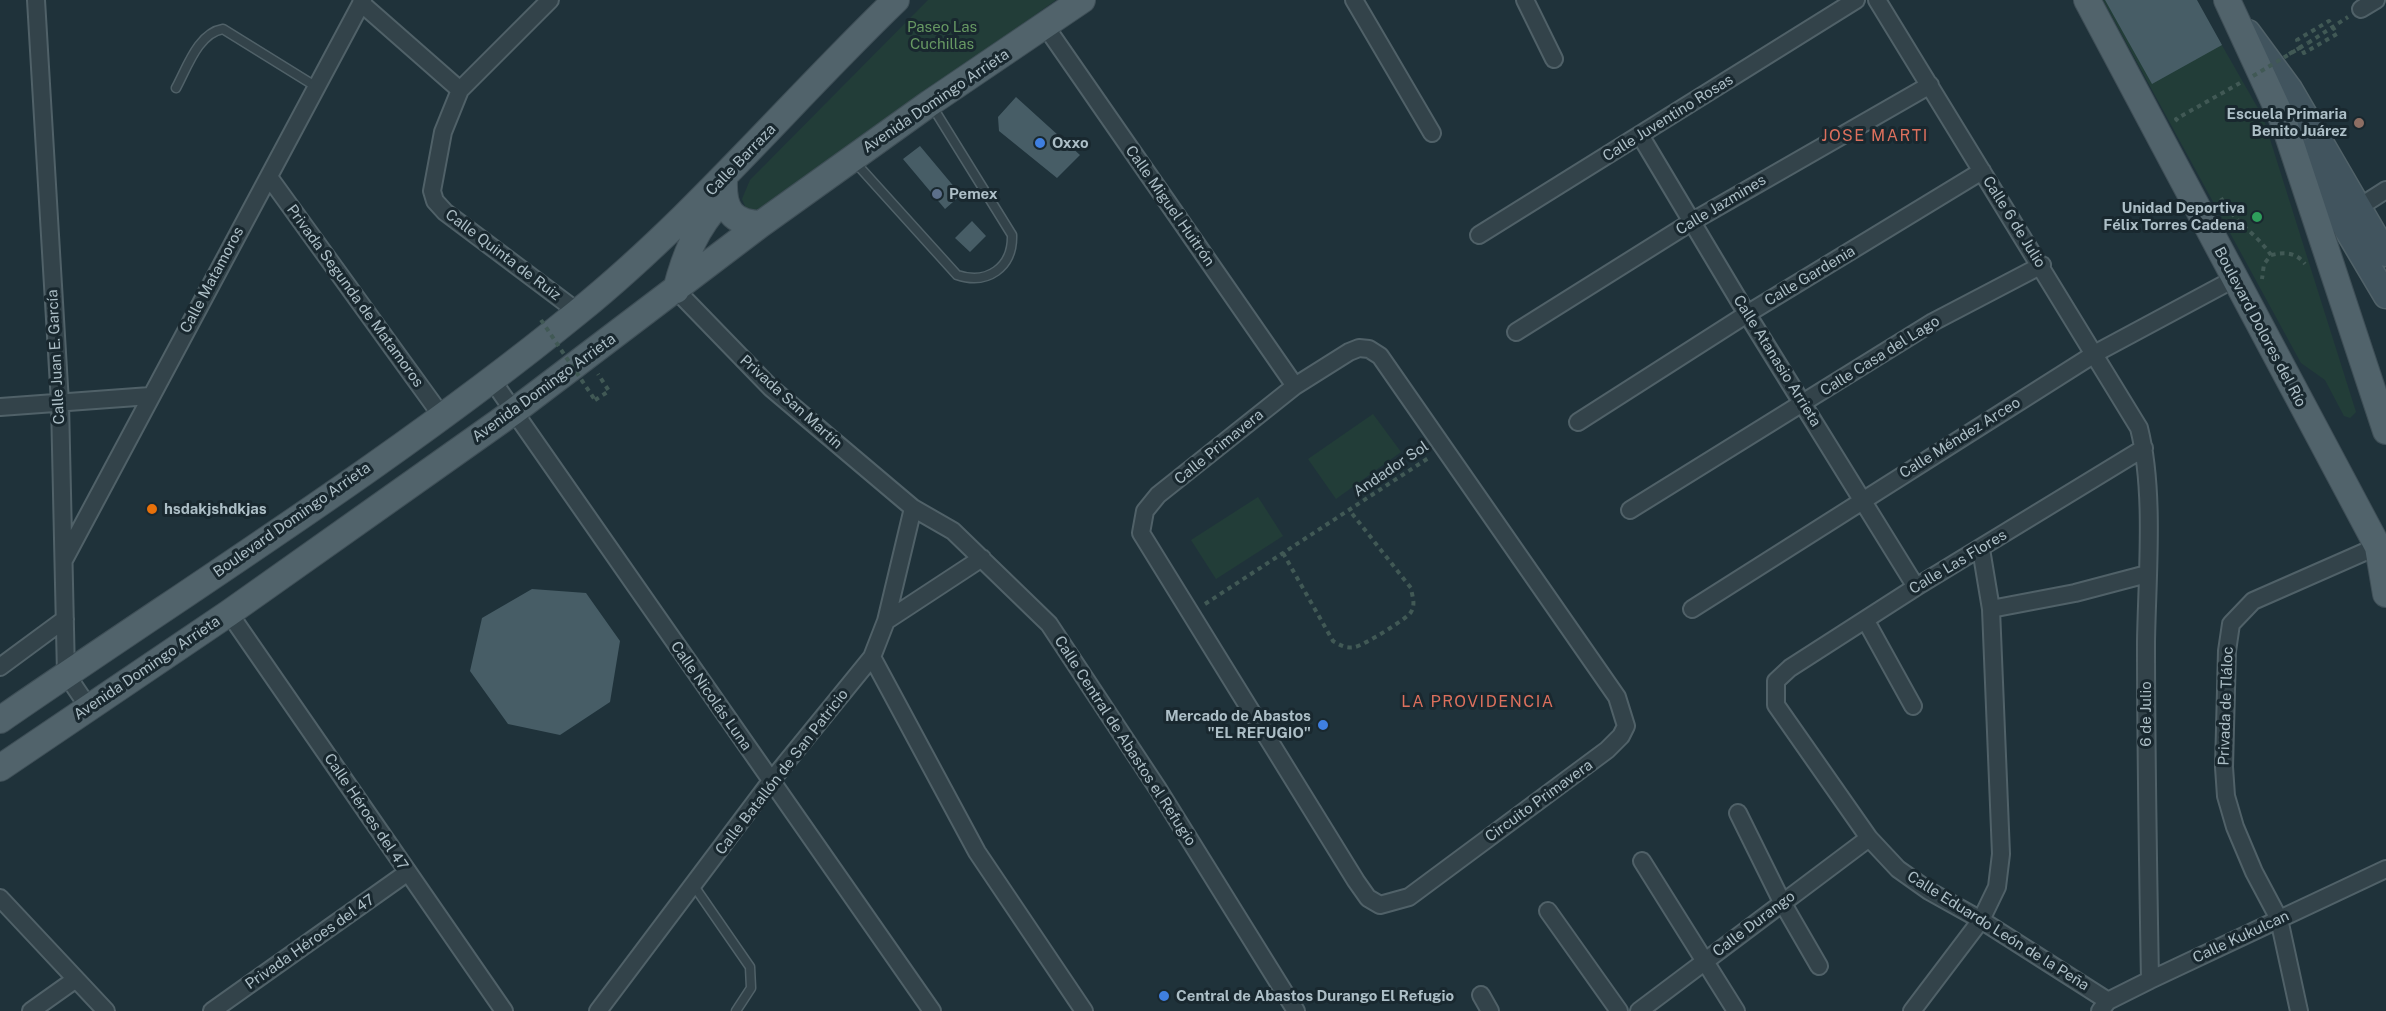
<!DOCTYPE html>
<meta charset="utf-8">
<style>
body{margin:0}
canvas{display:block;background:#1f323a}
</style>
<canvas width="2386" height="1011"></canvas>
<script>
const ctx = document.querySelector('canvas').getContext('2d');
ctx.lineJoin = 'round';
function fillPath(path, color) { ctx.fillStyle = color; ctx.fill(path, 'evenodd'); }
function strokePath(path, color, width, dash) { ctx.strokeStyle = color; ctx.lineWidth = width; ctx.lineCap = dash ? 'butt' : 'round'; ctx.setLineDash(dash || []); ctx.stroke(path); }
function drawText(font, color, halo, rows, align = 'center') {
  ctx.font = font + ' "Public Sans",sans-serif'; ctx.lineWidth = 6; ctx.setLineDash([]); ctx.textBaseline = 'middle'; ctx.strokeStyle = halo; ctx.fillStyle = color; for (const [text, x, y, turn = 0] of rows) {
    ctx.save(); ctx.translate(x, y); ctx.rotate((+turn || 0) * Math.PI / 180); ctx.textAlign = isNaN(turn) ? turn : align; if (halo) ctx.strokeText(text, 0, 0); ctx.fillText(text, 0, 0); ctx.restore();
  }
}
const green = new Path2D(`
 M928,0H1056L768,205L748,213L742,199L750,180Z
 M2103,0H2196L2263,117L2356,412L2350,418L2344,416L2325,380L2301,363Z
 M1373,414L1401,452L1336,499L1308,459Z
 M1258,497L1283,536L1216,579L1191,540Z`);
const building = new Path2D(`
 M2105,0H2197L2222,45L2152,84Z
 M1016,97L1080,155L1057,178L999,131L998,117Z
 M920,146L961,195L945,209L903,159Z
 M972,221L986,236L970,252L955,238Z
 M532,589L586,593L620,641L610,702L560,735L508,724L470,671L482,618Z`);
const path = new Path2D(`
 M2308,43L2348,17
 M2289,54L2301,47L2304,53L2337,34L2329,21L2297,40L2301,47
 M2178,121L2176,119L2240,83
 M2221,198C2235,223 2255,232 2271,255L2264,264L2262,279
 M2271,255C2285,252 2296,252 2305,264
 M595,400L609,391L598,374
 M1283,553L1333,641C1340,645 1346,649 1355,647C1364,645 1407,619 1411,612C1416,604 1412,596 1411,588L1350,511
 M1205,604L1430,457`);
const lane = new Path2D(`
 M176,88C187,68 198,33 223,29L315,86
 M854,161L957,275C987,285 1013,268 1012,235L932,106
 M694,886L750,967L751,988L736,1011`);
const street = new Path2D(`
 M36,0L60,403L66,674L89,708
 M550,0L460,90L443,132L432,191L435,201L445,212L578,312
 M1354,0L1432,133
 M1525,0L1554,59
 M1877,0L2139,428C2155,491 2147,576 2146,642C2146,755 2148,868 2150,980
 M361,3L460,90
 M2361,9L2376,0
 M1046,27L1295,386
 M1640,135L1747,314L1916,587
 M269,177L441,415
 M2350,213L2386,190
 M1479,235L1856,0
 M676,290L771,388L913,508L953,531L1049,624L1158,789L1296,1011
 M1516,332L1693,221L1930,85
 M1359,348L1369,349L1380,356L1617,697L1626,726L1621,736L1607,750L1409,897L1380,905L1368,898L1356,881L1141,533L1145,511L1158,495L1295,386L1349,352Z
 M492,380L932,1011
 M0,407L150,396
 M1578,422L1747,314L1982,171
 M1630,510L1933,322L2042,265
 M64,560L363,0
 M1692,609L2096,353L2234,279
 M1991,609L2075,593L2147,574
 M229,613L504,1011
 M886,621L982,558
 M1866,621L1913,706
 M872,657L977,852L1084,1011
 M0,667L65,619
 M1738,813L1782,902L1819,966
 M1642,861L1736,1011
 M0,898L106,1011
 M1548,911L1619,1011
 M1481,995L1490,1011
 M2108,1001L1981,920L1929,891L1898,869L1869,838L1776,705V681L1790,668L1916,587L2144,448
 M31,1011L76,979
 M212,1011L408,872
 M598,1011L771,781L872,657L886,621L913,508
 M1639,1011L1869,838
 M1912,1011L1981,920L1997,887L2001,854L1991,609L1981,549
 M2100,1011L2108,1001L2150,980L2386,869
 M2299,1011L2279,919L2254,872L2235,827L2226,796L2224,767L2227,651L2231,624L2253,601L2385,543`);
const secondary = new Path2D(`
 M2248,32L2290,89L2386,254
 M2300,151L2386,296`);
const primary = new Path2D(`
 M2087,0L2378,547L2386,594
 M2227,0L2284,123L2386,431
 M724,181C723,210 732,223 761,224
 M676,290C685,255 696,228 721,201
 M0,720C194,586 395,461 578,312C694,218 789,103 896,0
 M0,768L229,613L513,412L761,224L930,103L1082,0`);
const pathBridge = new Path2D(`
 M2253,76L2308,43
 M541,320L595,400`);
const markers = [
 [2359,123,6,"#8d6e63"],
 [1040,143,6,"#3f7fe0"],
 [937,194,6,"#5c6f8a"],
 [2257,217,6,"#2e9e5b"],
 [152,509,6,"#e8710a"],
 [1323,725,6,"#3f7fe0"],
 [1164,996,6,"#3f7fe0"]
];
const parkNames = [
 ["Paseo Las",942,27],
 ["Cuchillas",942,44]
];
const streetNames = [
 ["Avenida Domingo Arrieta",936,101,-34],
 ["Calle Juventino Rosas",1668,118,-32],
 ["Calle Barraza",741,160,-46],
 ["Calle Jazmines",1721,205,-31],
 ["Calle Miguel Huitrón",1170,206,55],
 ["Calle 6 de Julio",2014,222,58],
 ["Calle Quinta de Ruiz",503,255,37],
 ["Calle Gardenia",1810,276,-31],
 ["Calle Matamoros",212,280,-62],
 ["Privada Segunda de Matamoros",355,296,54],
 ["Boulevard Dolores del Río",2260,327,62],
 ["Calle Casa del Lago",1880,356,-32],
 ["Calle Juan E. García",56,357,-93],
 ["Calle Atanasio Arrieta",1777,361,58],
 ["Avenida Domingo Arrieta",544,388,-36],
 ["Privada San Martín",791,402,42],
 ["Calle Méndez Arceo",1960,438,-32],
 ["Calle Primavera",1219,447,-39],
 ["Andador Sol",1391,469,-34],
 ["Boulevard Domingo Arrieta",292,520,-35],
 ["Calle Las Flores",1958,562,-31],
 ["Avenida Domingo Arrieta",147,668,-34],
 ["Calle Nicolás Luna",711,696,55],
 ["Privada de Tláloc",2226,706,-88],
 ["6 de Julio",2146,714,-90],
 ["Calle Central de Abastos el Refugio",1125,741,57],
 ["Calle Batallón de San Patricio",782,772,-52],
 ["Circuito Primavera",1539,801,-36],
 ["Calle Héroes del 47",366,812,56],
 ["Calle Durango",1754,924,-37],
 ["Calle Eduardo León de la Peña",1998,931,32],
 ["Calle Kukulcan",2241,937,-25],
 ["Privada Héroes del 47",310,942,-35]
];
const poiNames = [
 ["Escuela Primaria",2347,114,"right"],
 ["Benito Juárez",2347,131,"right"],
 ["Oxxo",1052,143],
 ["Pemex",949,194],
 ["Unidad Deportiva",2245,208,"right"],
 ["Félix Torres Cadena",2245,225,"right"],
 ["hsdakjshdkjas",164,509],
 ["Mercado de Abastos",1311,716,"right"],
 ["\"EL REFUGIO\"",1311,733,"right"],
 ["Central de Abastos Durango El Refugio",1176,996]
];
const neighbourhoodNames = [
 ["JOSE MARTI",1875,136],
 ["LA PROVIDENCIA",1478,702]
];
fillPath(green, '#223d38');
fillPath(building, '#475d66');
strokePath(lane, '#506168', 11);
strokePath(street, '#506168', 20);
strokePath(secondary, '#506168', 27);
strokePath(primary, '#3f4f57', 28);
strokePath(path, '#415955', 4, [4.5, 4.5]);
strokePath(lane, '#33434a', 8);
strokePath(street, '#33434a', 16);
strokePath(secondary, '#41545e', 24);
strokePath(primary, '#51636b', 26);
strokePath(pathBridge, '#415955', 4, [4.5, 4.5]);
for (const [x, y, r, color] of markers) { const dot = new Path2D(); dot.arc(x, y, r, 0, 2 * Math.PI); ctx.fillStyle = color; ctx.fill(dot); strokePath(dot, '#19282f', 2); }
drawText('15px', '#679963', '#19282f', parkNames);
drawText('15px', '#adbfc7', '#19282f', streetNames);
drawText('bold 15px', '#adbfc7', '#19282f', poiNames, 'left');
ctx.letterSpacing = '1.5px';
drawText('16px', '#dd705d', '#19282f', neighbourhoodNames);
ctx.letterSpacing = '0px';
</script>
